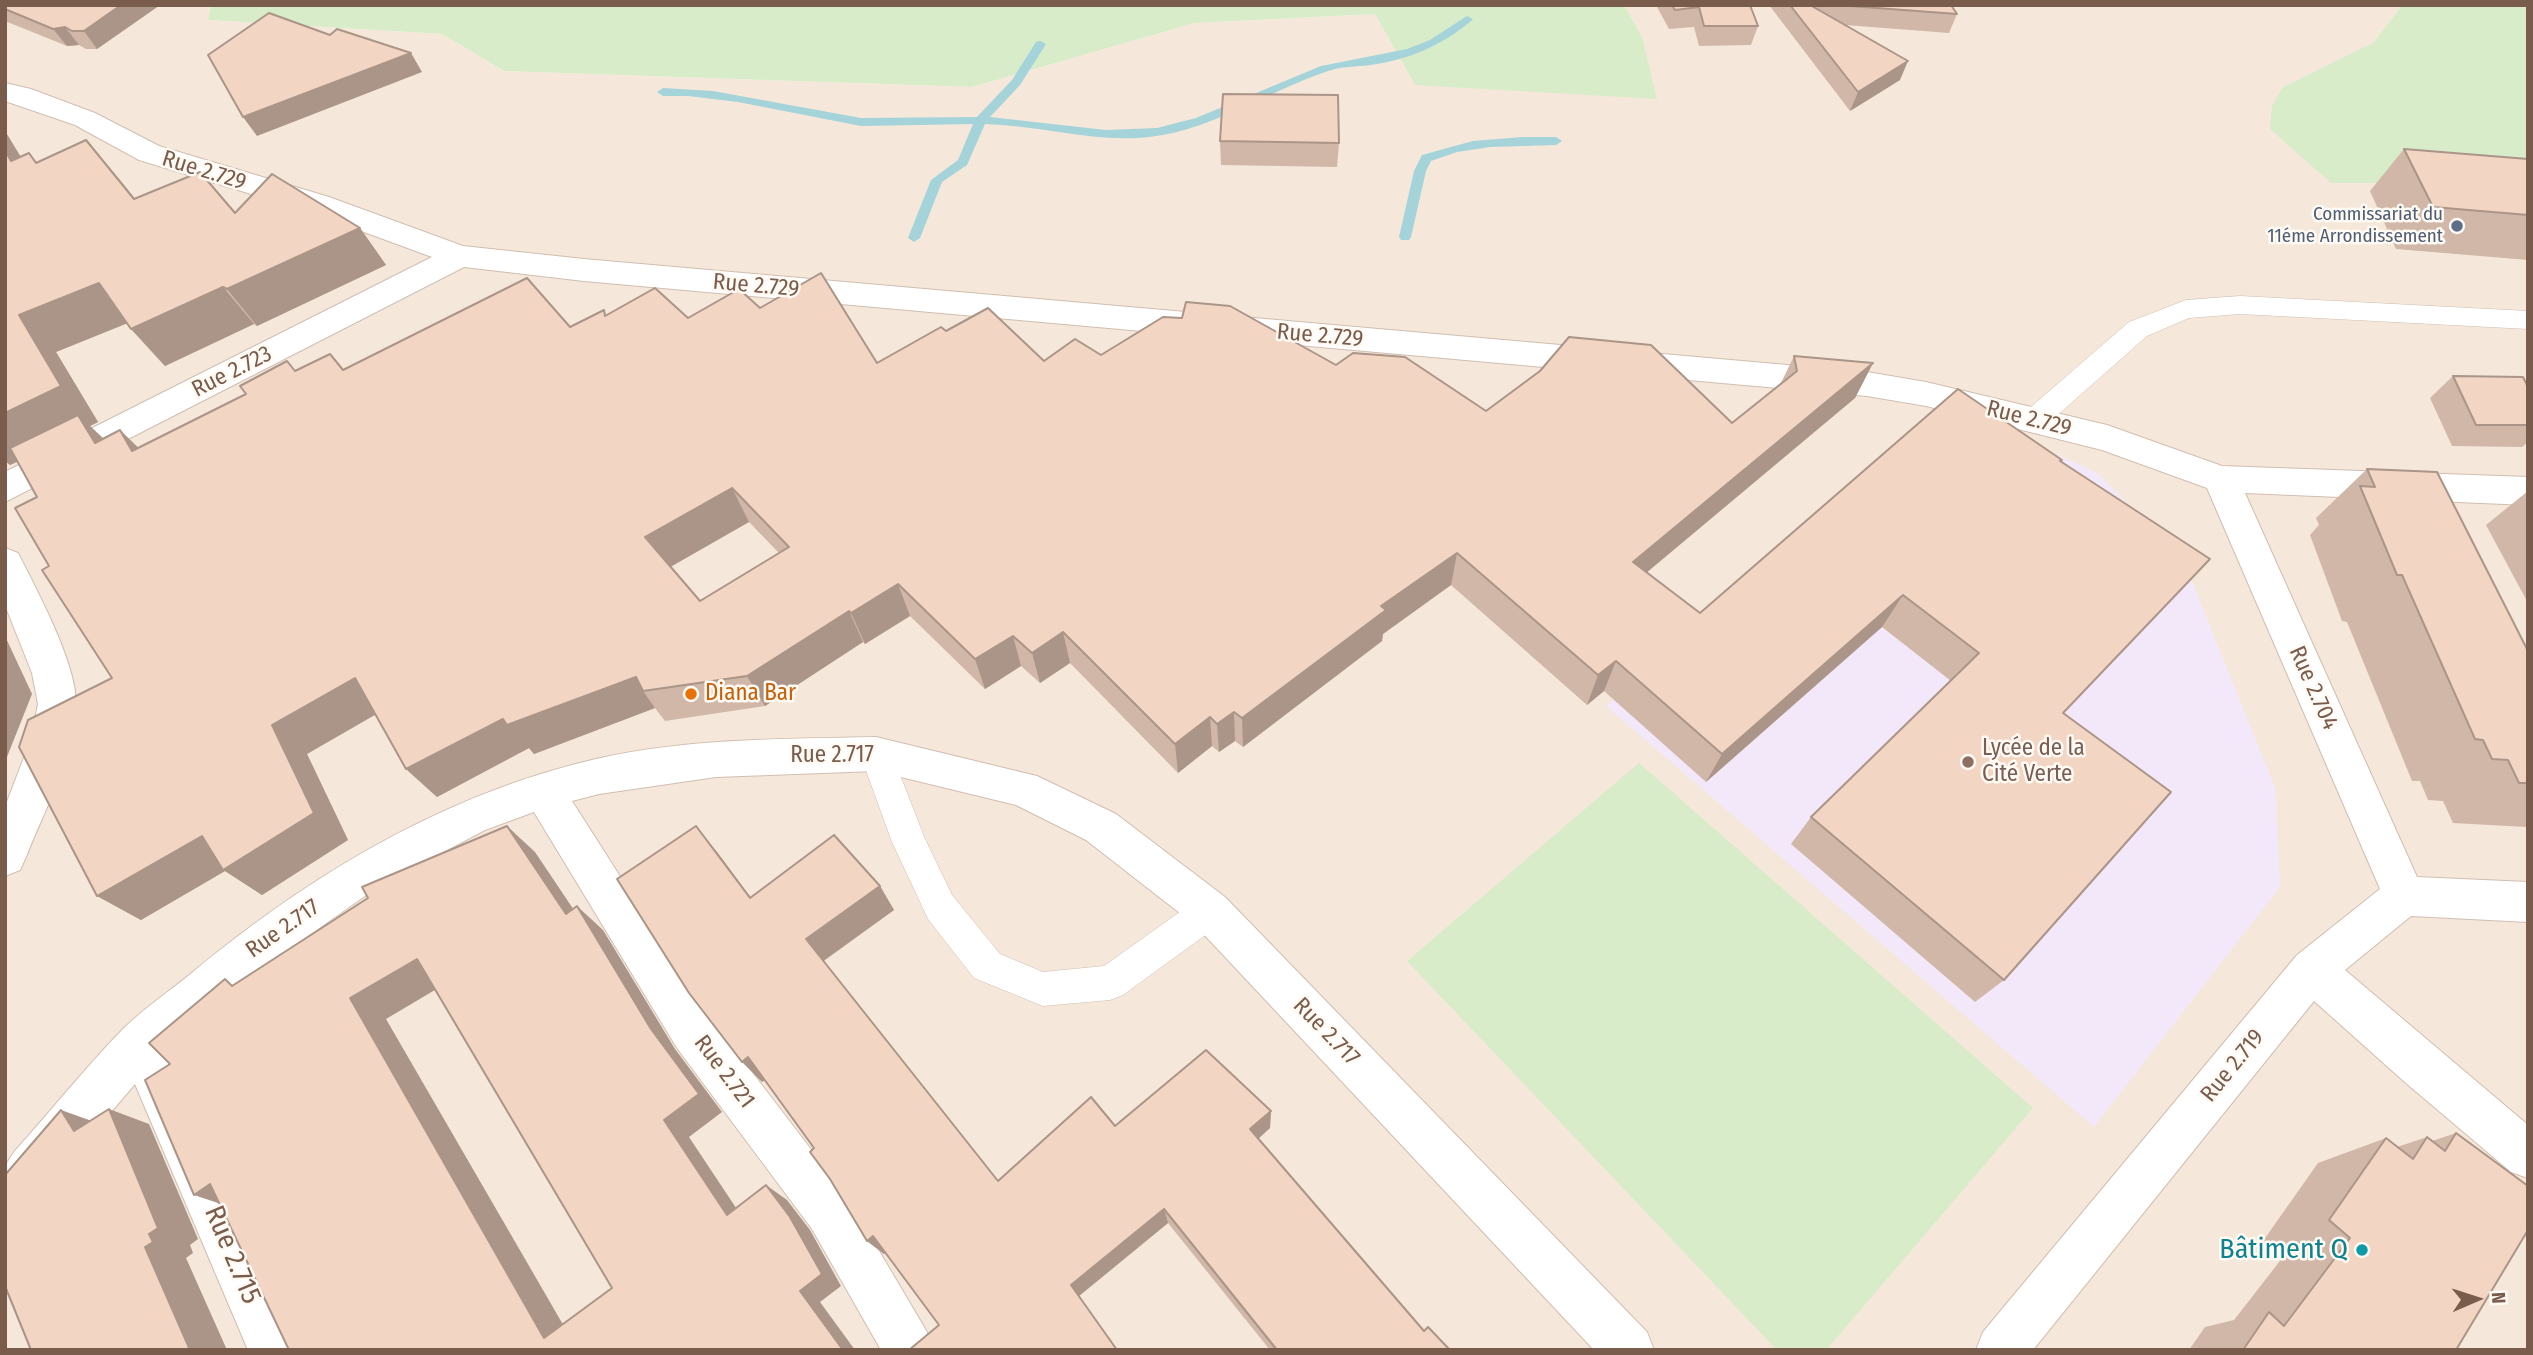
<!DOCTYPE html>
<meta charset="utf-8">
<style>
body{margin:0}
#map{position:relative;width:2533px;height:1355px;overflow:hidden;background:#fdf6ec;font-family:"Fira Sans Condensed",sans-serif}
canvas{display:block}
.frame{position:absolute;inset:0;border:7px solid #7a5c4d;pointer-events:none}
.north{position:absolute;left:2442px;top:1264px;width:70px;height:70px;-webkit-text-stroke:5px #fffaf3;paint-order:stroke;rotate:87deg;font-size:19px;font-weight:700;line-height:28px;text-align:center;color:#7a5c4d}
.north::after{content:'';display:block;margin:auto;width:24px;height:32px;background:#7a5c4d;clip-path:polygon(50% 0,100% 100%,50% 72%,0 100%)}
</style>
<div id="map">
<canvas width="2533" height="1355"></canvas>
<div class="frame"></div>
<div class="north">N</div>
</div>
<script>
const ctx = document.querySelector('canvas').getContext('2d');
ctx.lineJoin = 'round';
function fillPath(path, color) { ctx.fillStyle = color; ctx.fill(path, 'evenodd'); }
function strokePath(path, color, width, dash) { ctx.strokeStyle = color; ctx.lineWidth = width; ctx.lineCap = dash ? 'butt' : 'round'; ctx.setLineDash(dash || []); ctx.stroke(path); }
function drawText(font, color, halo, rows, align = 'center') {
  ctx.font = font + ' "Fira Sans Condensed",sans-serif'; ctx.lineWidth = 5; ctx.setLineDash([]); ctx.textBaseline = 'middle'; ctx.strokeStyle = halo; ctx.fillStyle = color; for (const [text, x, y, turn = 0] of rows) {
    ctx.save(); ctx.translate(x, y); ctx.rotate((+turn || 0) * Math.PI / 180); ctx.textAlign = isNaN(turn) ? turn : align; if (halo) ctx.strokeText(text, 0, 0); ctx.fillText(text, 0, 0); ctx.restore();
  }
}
const residential = new Path2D(`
 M5,5H211L208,20L442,34L504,71L972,87L1195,23L1375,14L1415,85L1642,37L1624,5H2402L2374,42L2283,87L2504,183L2528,190V1350H5Z`);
const education = new Path2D(`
 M1932,418L2038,446L2096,472L2183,559L2276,790L2280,887L2094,1127L1606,706Z`);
const green = new Path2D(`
 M211,5H1624L1642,37L1657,99L1415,85L1375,14L1195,23L972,87L504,71L442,34L208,20Z
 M2402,5H2528V190L2504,183H2331L2270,129L2272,106L2283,87L2374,42Z
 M1639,763L2033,1108L1826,1350H1777L1407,961Z`);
const stream = new Path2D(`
 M1467,16L1473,19L1471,21C1441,46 1408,60 1370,65C1356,67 1342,66 1328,71C1265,92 1207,134 1139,138C1087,141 1037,125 985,124L967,165L942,182L920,238L914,242L908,238L931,180L958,160L973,124L861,126L738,102L688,96H663L657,92L663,88L713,91L861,118L977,117L1012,80L1036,42L1040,41L1046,44L1020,85L990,117L1106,130L1157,128L1196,118L1321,66L1407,49L1430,40Z
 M1523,137H1556L1562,141L1556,145L1490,147L1457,152L1431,161L1426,171L1411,237L1409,240H1401L1399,237L1414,171L1422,155L1473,141Z`);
const service = new Path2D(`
 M2240,296L2528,311V329L2240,314L2189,318L2147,336L2044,427L2034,430L2024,427L2020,420L2024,413L2129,322L2186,300Z
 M876,740L888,744L925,839L952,895L1000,954L1043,972L1104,966L1198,899L1210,895L1222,899L1227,911L1222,923L1123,995L1110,1000L1043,1006L974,978L928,919L892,842L860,754L864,744Z`);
const minor = new Path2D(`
 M5,83L31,89L95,113L159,146L329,197L463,246L584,259L1867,372L1926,382L2107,425L2222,466L2528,477V505L2245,493L2417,877L2528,882V922L2411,916L2345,970L2528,1125V1178L2511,1172L2407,1084L2314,1001L2033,1350H1976L1983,1332L2297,955L2380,889L2207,488L2102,450L1926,406L1867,396L584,281L464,267L5,502V472L432,257L307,211L139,160L75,125L5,101Z
 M5,548L18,553C37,590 76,663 76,703C77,751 43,813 26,857L20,870L5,876V807L31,739L38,704L32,673L5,605Z
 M876,737L1037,776L1116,814L1225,897L1647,1332L1654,1350H1594L1195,925L1086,840L1016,805L876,771L716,777L599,794L572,801L709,1016L846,1195L927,1332L934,1350H881L812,1229L677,1048L534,812L485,830L379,886L267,965L166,1051L298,1350H248L135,1084L48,1186L22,1226L5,1233V1166L14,1152C50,1112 85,1068 123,1029C144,1008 170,991 193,972C311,874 445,794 596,759C688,738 783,739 876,737Z`);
const wall = new Path2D(`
 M5,5H160L97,49H86L79,45L67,46L5,21Z
 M1656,5H1750L1758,26L1751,45L1699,46L1694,27L1669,29Z
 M1769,5H1951L1957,14L1949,33L1845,25L1900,80L1850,111Z
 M5,131L21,157L29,153L37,162L118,178L135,199L360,228L386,265L257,326L254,324L165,366L131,329L127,323L56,352L98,422L90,426L103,438L120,430L138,448L295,371L343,370L570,327L607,315L688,318L760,308L877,363L946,331L1044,361L1101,355L1336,365L1486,411L1732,423L1781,383L1794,356L1873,363L1855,398L1647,572L1700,613L2060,462L2063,713L2004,980L1975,1002L1791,844L1811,817L1951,681L1882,627L1706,782L1604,691L1587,705L1451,585L1383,634L1382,641L1243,747L1235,741L1219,752L1212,746L1178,773L1070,663L1040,683L1021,666L985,689L910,616L865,644L863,642L765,706L665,721L655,708L534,754L529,748L437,797L406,769L375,714L307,754L348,840L262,895L225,871L141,920L97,896L112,678L49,566L37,497L18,462L10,465L5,461ZM749,522L779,553L700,601L670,567Z
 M1220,141L1339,143L1337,167L1221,165Z
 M2404,149L2528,159V260L2396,249L2370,191Z
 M2453,376L2528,387V442L2522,447L2452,446L2430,398Z
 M2367,469L2528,651V826L2526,827L2453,823L2443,801L2428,800L2420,781H2412L2347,622L2342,621L2310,535L2319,525L2316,518Z
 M2528,491V603L2486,525Z
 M717,852L751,898L880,886L894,910L824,961L998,1181L1115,1126L1271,1111L1270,1128L1258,1139L1424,1331L1450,1350H1270L1168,1223L1079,1296L939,1325L885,1253L884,1254L867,1241L814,1148L764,1080L762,1082Z
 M2456,1133V1350H2189L2205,1327L2234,1320L2283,1257L2263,1241L2318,1163L2386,1138L2397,1147L2427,1137L2432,1141Z`);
const shadedWall = new Path2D(`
 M121,5H160L97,49L84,31Z
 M65,27L79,45L67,46L53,29Z
 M411,53L422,72L257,136L243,117Z
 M1908,61L1900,80L1850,111L1858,92Z
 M5,131L46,199L11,161L5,150Z
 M86,140L118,178L166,237L134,199Z
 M360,228L386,265L257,326L227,289Z
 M99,283L133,321L56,352L98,422L90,426L114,449L95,443L86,428L10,465L5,461V413L19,315Z
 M223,287L254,324L165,366L131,329Z
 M1873,363L1855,398L1621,594L1633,562Z
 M120,430L155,464L132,451Z
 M732,488L749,522L665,570L645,537Z
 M1457,553L1451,585L1383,634L1382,641L1243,747L1242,718L1381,606Z
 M898,584L910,616L865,644L851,613Z
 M1903,595L1882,627L1706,782L1722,754Z
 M849,611L863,642L765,706L747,676Z
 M1063,632L1070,663L1040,683L1032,653Z
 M5,636L32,694L5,762Z
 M1013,636L1021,666L985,689L975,659Z
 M1616,661L1604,691L1587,705L1598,675Z
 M636,677L643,691L655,708L534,754L529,748L437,797L406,769L503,719Z
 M355,678L387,708L307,754L348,840L262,895L225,871L141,920L97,896L202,836L272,725Z
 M1234,712L1235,741L1219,752L1217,724Z
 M1210,717L1212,746L1178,773L1175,744Z
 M507,826L535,852L592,937L566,914Z
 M696,826L717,852L769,922L750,898Z
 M880,886L894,910L823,961L806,939Z
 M577,906L603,930L675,1049L722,1112L689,1137L750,1229L727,1215L664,1120L651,1029Z
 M417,959L450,981L386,1019L576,1347L544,1338L350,998Z
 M748,1057L769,1077L762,1082L742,1062Z
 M109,1109L149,1124L198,1239L190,1245L193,1253L186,1258L227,1350H190L145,1247L149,1234Z
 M61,1110L103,1125L74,1131Z
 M1271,1111L1270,1128L1250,1146V1129Z
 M210,1184L239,1210L194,1195Z
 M766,1185L787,1200L810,1230L841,1286L820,1302L855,1350H843L800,1291Z
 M1164,1209L1168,1223L1079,1296L1071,1285Z
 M873,1236L889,1249L884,1254L867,1241Z`);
const building = new Path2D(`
 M5,5H121L84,31H72L65,27L53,29L5,9Z
 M1672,5H1750L1758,26H1704L1699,7L1675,10Z
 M1790,5H1810L1908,61L1858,92Z
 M1837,5H1951L1957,14Z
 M269,13L330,35L337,29L411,53L243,117L208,55Z
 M1223,94L1338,95L1339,143L1220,141Z
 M86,140L134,199L200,172L235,213L272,174L360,228L227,289L223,287L131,329L99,283L19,315L61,386L5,413V150L11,161L29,153L36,163Z
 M2404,149L2528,159V215L2433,207Z
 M821,273L877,363L941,327L946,331L988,308L1044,361L1075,339L1101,355L1163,317L1182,318L1186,302L1230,306L1336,365L1353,353L1405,357L1486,411L1540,371L1569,337L1651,345L1732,423L1797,371L1794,356L1873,363L1633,562L1700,613L1958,389L2062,460L2060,461L2210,559L2063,713L2171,792L2004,980L1811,817L1979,653L1903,595L1722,754L1616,661L1598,675L1457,553L1381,606L1386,610L1242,718L1234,712L1217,724L1210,717L1175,744L1063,632L1032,653L1013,636L975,659L898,584L851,613L849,611L747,676L643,691L636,677L507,725L503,719L406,769L355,678L272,725L314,813L223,870L202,836L97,896L19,747L28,720L112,678L42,570L49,566L15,508L37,497L10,448L78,415L95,443L120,430L132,451L246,394L240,386L287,361L295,371L330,354L343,370L527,278L570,327L604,310L605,316L655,288L688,318L739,289L760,308ZM732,488L789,547L700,601L645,537Z
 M2453,376L2523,377L2528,387V425H2476Z
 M2367,469L2437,472L2528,651V783H2519L2508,760L2492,759L2483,740L2475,739L2402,575H2397L2360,486L2375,487Z
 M507,826L566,914L577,906L651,1029L699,1094L664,1120L727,1215L766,1185L790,1217L822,1274L800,1291L843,1350H289L210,1184L194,1195L145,1080L170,1064L149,1043L225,979L232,986L368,898L362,887ZM417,959L612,1288L544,1338L350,998Z
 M696,826L750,898L834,835L880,886L806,939L998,1181L1091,1097L1115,1126L1206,1050L1271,1111L1250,1129L1424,1331L1428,1327L1450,1350H1277L1164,1209L1071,1285L1117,1350H909L939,1325L873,1236L867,1241L830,1179L810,1152L814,1148L748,1057L742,1062L689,993L617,879Z
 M109,1109L158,1228L149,1234L153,1242L145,1247L190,1350H31L5,1286V1175L61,1110L74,1131Z
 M2456,1133L2528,1186V1230L2456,1350H2243L2269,1312L2284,1326L2350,1238L2329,1220L2386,1138L2413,1159L2427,1137L2445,1151Z`);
const markers = [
 [2457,226,7,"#5c6f8a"],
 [691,694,7,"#e8710a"],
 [1968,762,7,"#8d6e63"],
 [2362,1250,7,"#0f9aa8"]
];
const farServicenames = [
 ["Commissariat du",2443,215],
 ["11éme Arrondissement",2443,237]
];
const streetNames = [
 ["Rue 2.729",204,171,17],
 ["Rue 2.729",756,286,5],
 ["Rue 2.729",1320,336,5],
 ["Rue 2.723",232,372,-27],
 ["Rue 2.729",2029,419,14],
 ["Rue 2.704",2313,688,66],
 ["Rue 2.717",832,756],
 ["Rue 2.717",283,929,-35],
 ["Rue 2.717",1326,1032,46],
 ["Rue 2.719",2233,1066,-51],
 ["Rue 2.721",724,1072,53]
];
const foodNames = [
 ["Diana Bar",705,694]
];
const educationNames = [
 ["Lycée de la",1982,749],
 ["Cité Verte",1982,775]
];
const nearCulturenames = [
 ["Bâtiment Q",2348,1250]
];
const nearStreetnames = [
 ["Rue 2.715",232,1255,67]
];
fillPath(residential, '#f5e8da');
fillPath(education, '#f3e8fa');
fillPath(green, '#d8ecc9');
fillPath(stream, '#a5d3da');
strokePath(service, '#d1beb0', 1);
strokePath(minor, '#d1beb0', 2);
fillPath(service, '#fff');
fillPath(minor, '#fff');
fillPath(wall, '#d1b7a8');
fillPath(shadedWall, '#aa9588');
fillPath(building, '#f3d5c3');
strokePath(building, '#aa9588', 2);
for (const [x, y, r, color] of markers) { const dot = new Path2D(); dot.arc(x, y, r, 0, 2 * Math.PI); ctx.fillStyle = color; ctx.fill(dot); strokePath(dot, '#fffaf3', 2.5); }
drawText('19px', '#4e5e75', '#fffaf3', farServicenames, 'right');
drawText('23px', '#7a5c4d', '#fffaf3', streetNames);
drawText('23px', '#c56008', '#fffaf3', foodNames, 'left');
drawText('23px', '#785e54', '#fffaf3', educationNames, 'left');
drawText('28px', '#0d838f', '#fffaf3', nearCulturenames, 'right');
drawText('28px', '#7a5c4d', '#fffaf3', nearStreetnames);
</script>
